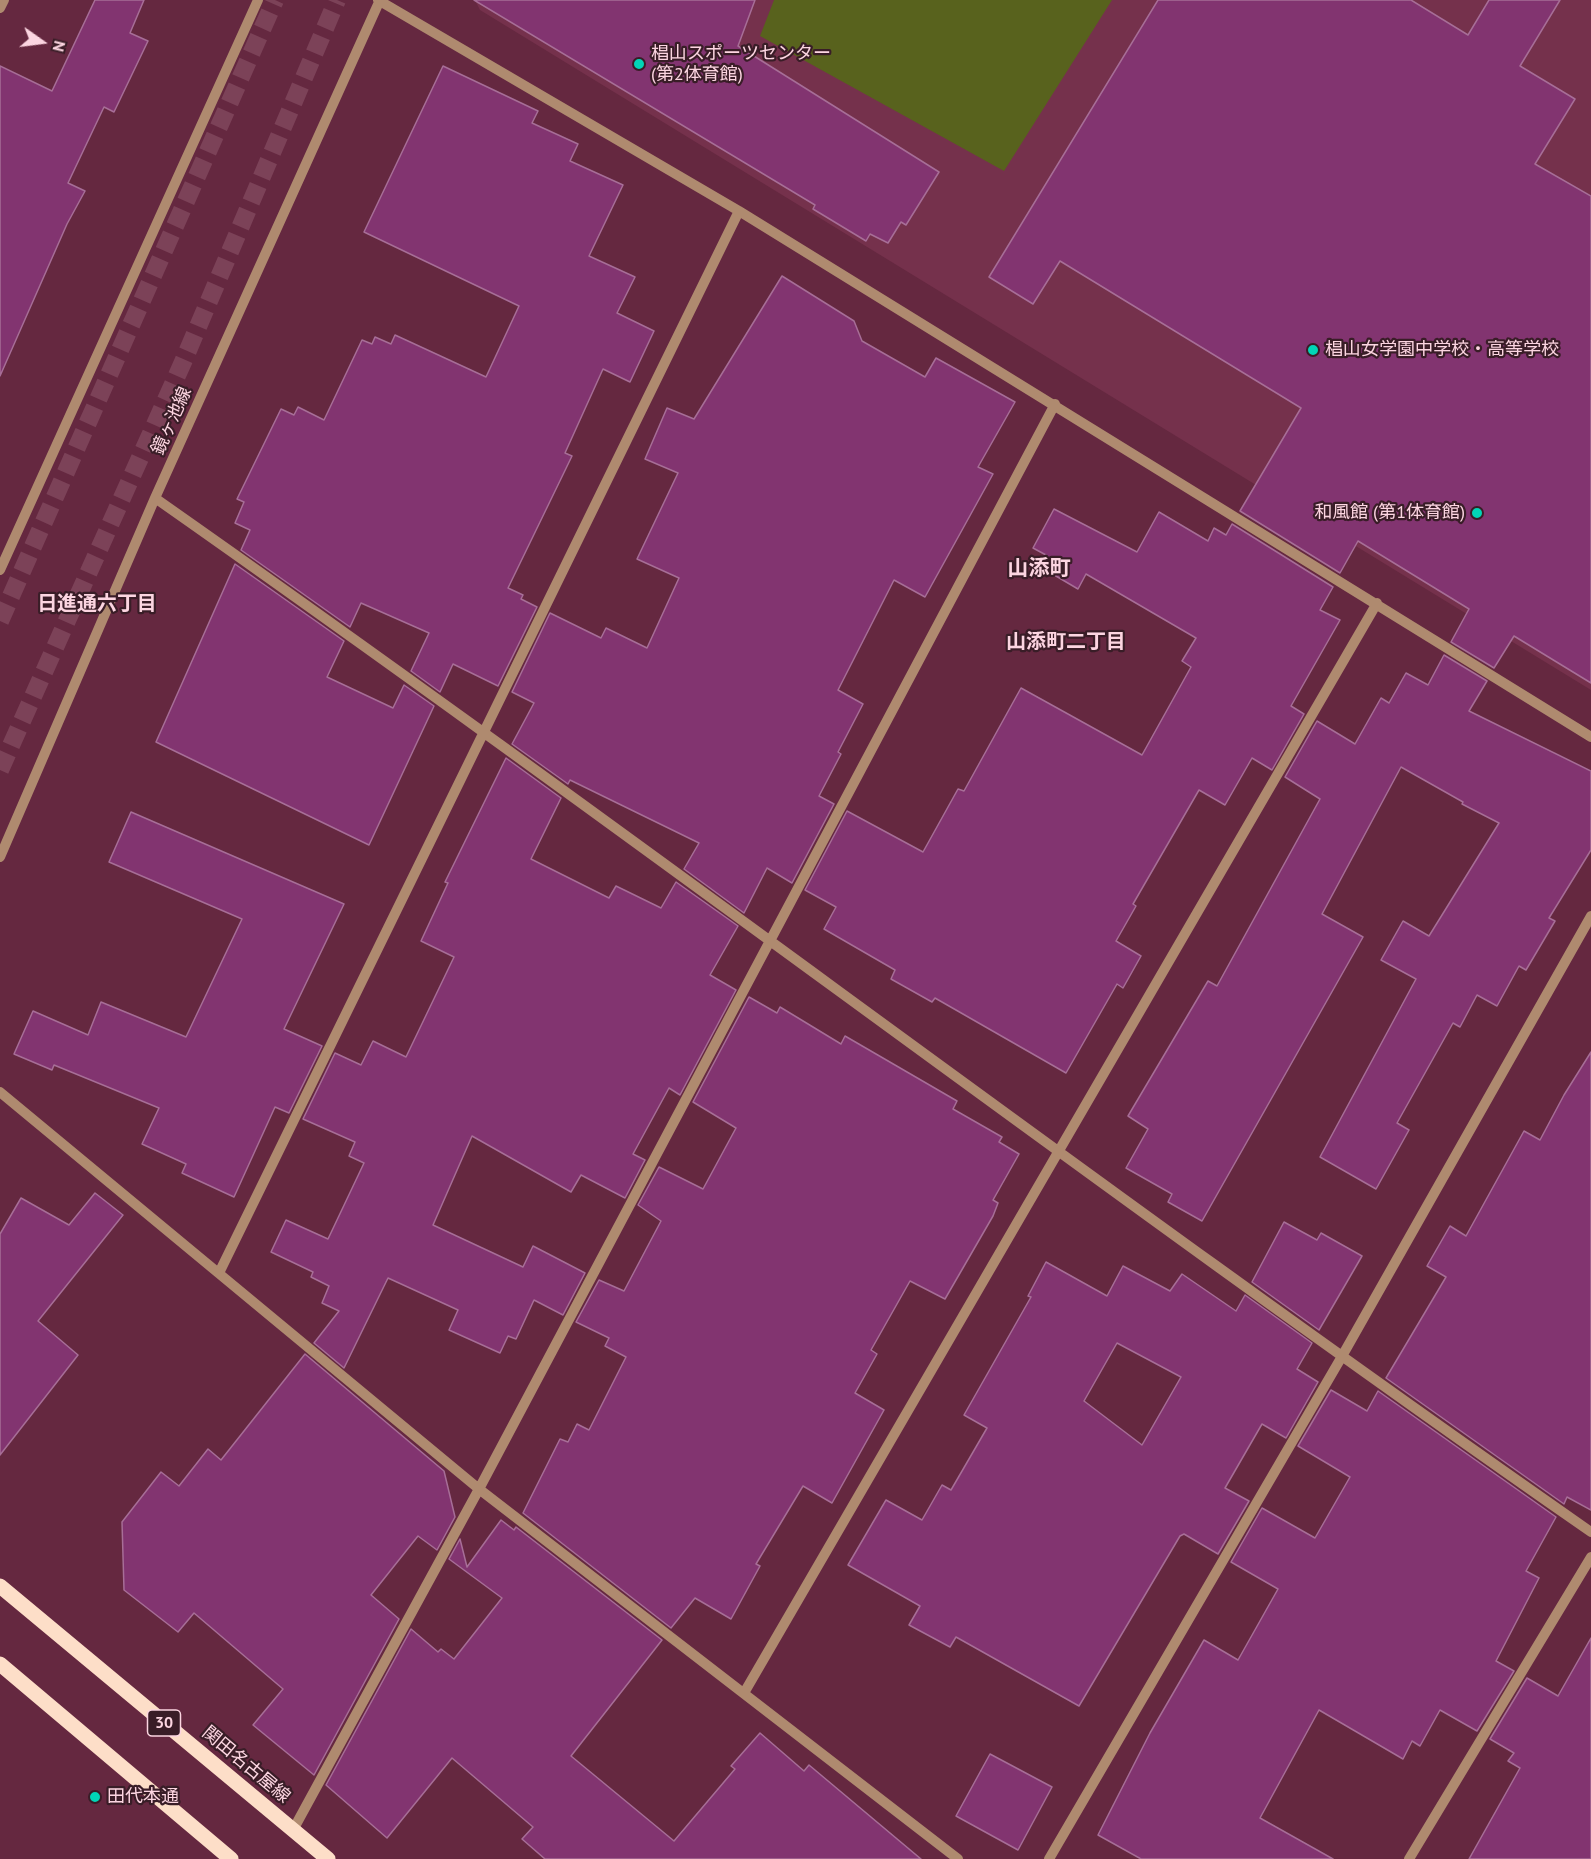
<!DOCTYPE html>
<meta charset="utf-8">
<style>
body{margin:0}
#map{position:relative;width:1591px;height:1859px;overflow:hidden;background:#652840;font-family:"PT Sans",sans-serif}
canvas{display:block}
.north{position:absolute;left:12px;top:12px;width:60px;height:60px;-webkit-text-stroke:4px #391d27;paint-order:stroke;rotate:104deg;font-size:16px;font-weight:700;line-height:24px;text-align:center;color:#fcd5e1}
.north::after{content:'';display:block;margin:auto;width:21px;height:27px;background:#fcd5e1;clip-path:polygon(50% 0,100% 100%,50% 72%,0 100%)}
</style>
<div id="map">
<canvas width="1591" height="1859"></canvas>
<div class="north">N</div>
</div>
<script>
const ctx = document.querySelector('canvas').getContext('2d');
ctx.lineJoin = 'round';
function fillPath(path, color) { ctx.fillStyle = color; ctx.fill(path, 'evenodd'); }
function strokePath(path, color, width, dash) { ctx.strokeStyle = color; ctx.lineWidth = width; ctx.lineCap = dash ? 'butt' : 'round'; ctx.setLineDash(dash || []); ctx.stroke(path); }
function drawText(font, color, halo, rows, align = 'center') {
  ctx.font = font + ' "PT Sans","Noto Sans JP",sans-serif'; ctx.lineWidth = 4.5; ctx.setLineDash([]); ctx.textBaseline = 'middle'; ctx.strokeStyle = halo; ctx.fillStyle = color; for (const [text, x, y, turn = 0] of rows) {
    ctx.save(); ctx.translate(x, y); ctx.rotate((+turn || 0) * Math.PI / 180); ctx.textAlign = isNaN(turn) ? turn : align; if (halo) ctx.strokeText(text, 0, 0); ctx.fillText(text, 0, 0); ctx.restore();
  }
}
const built = new Path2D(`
 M475,0H1591V690L480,10Z`);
const green = new Path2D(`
 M774,0H1112L1004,171L760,36Z`);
const building = new Path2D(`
 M95,0H144L130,33L148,41L114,112L104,107L68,183L85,191L67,224L0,376V66L52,91Z
 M474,0H755L738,46L939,172L906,225L901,222L888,243L870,234L866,241L813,209L815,205Z
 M1158,0H1411L1468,35L1489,0H1560L1520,66L1575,99L1535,164L1591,196V683L1514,636L1494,668L1451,642L1469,609L1358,541L1340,573L1240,511L1301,408L1060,261L1033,304L989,277Z
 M443,66L538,111L532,123L578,144L570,161L623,185L589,256L635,277L617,313L654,331L630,382L603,369L565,453L572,456L508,588L523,595L521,599L537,607L498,686L453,664L440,692L411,671L429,633L361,603L350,627L241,550L250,530L235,523L244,502L237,499L281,409L294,415L298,407L324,420L362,340L372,344L375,337L391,344L395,335L486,377L519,306L364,232Z
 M782,276L854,321L862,341L925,377L936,358L1015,402L978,467L993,474L925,597L894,580L838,690L863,704L838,752L841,754L819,796L834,804L792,883L767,868L744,913L684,869L699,843L570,780L568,784L512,744L534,703L512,692L550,613L601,638L606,628L647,648L679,578L637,559L678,473L645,459L667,408L694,419Z
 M1054,509L1137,552L1159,512L1208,541L1214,528L1226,535L1232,524L1333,587L1320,610L1340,620L1291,706L1304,714L1272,770L1252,758L1225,805L1199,790L1133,904L1136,906L1116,941L1141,956L1123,988L1117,984L1066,1073L935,998L932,1002L891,979L895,970L824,929L836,907L805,890L847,811L923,852L958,789L964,791L1021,688L1142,755L1191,667L1182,661L1196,638L1086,574L1078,589L1039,566L1046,555L1033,548Z
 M235,564L344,641L327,677L393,708L404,685L434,706L369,845L156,742Z
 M1444,655L1487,681L1469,711L1591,771V850L1549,918L1555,921L1526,970L1519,966L1497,1006L1477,995L1460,1027L1453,1023L1397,1123L1409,1130L1376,1189L1320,1157L1416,979L1381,960L1403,921L1429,936L1499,823L1462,804L1463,802L1401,767L1322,914L1363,937L1202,1221L1168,1202L1172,1194L1126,1168L1148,1129L1128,1116L1208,981L1217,986L1320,799L1285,777L1317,721L1355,744L1381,698L1389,703L1406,673L1428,685Z
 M506,758L561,798L531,859L609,898L616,886L661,908L676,882L738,926L710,975L736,990L680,1095L669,1088L633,1154L645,1160L625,1198L581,1175L571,1192L472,1136L433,1225L523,1267L533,1246L585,1273L563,1315L534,1300L516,1339L508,1336L500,1353L449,1330L458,1310L388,1278L344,1368L314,1343L339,1311L322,1303L329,1286L311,1277L313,1272L271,1252L286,1220L328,1239L364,1163L349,1156L355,1142L303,1119L335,1053L361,1065L373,1041L406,1057L454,957L421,941L448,883L445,882Z
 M131,812L344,904L284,1029L322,1046L289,1113L275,1107L234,1197L182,1173L186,1164L142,1144L159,1108L54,1065L52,1070L14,1054L33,1011L88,1035L101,1002L186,1037L242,919L109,862Z
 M749,997L777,1013L780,1007L841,1044L845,1036L957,1101L953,1109L1002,1137L999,1142L1019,1154L993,1200L998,1203L993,1216L945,1299L910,1281L871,1350L877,1354L855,1393L884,1410L832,1503L803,1486L756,1564L760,1566L731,1619L695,1598L671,1628L523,1513L560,1439L568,1442L577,1424L589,1430L626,1357L605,1346L609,1338L576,1322L599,1280L624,1291L661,1221L638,1205L659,1167L703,1189L736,1128L693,1102Z
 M1591,1052V1510L1567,1497L1564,1504L1386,1378L1446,1277L1427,1266L1450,1226L1466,1236L1524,1131L1540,1140L1564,1095Z
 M95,1193L123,1215L38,1321L78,1355L0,1455V1234L21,1198L69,1225Z
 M1284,1222L1317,1240L1321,1233L1362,1256L1319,1330L1252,1282Z
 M1046,1262L1107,1296L1123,1266L1170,1291L1182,1274L1236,1311L1245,1295L1312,1343L1297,1369L1318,1382L1286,1438L1262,1424L1225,1488L1249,1501L1218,1554L1184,1534L1180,1536L1079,1706L956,1637L950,1647L909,1625L920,1606L848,1565L886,1500L922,1520L942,1485L951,1490L987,1428L964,1415L1031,1297L1028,1296ZM1117,1343L1181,1377L1142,1445L1084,1401Z
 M305,1354L444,1471L455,1517L437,1550L418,1536L371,1595L399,1619L314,1775L253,1725L283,1689L194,1613L178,1632L124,1590L122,1522L161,1472L179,1486L208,1449L221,1460Z
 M1331,1390L1367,1411L1378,1391L1556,1517L1526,1571L1539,1578L1496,1661L1514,1671L1477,1731L1440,1710L1420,1746L1412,1741L1403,1759L1319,1710L1260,1818L1333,1859H1141L1098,1835L1150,1733L1204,1640L1238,1660L1278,1589L1231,1562L1262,1508L1315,1538L1350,1477L1298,1446Z
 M501,1520L514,1530L516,1527L662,1640L571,1756L674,1841L735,1769L731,1766L760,1733L804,1771L809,1765L921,1859H545L522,1839L533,1827L452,1758L387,1838L326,1785L411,1629L438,1652L441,1649L454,1659L502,1598L449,1559L460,1539L467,1567Z
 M1591,1638V1859H1469L1520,1768L1508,1761L1514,1753L1490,1739L1527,1678L1558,1696Z
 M990,1754L1052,1787L1018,1850L956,1816Z`);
const highwayTunnel = new Path2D(`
 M0,621L275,0
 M0,770L183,362L337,0`);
const minor = new Path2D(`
 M378,0L739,211L1591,737
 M0,8L4,0
 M155,498C638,837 1107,1195 1591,1532
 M0,570L258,0
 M0,857L155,498L380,0
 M0,1092L479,1489L958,1859
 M219,1273L739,211
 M744,1693L1377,603
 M293,1830L479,1489L1055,404
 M1049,1859L1341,1358L1591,916
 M1409,1859L1591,1557`);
const major = new Path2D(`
 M0,1586L328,1859
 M0,1664L231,1859`);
const markers = [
 [639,64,6,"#01d5b7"],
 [1313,350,6,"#01d5b7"],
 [1477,513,6,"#01d5b7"],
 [95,1797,6,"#01d5b7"]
];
const shields = [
 [164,1723,33]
];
const shieldNames = [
 ["30",164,1723]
];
const poiNames = [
 ["椙山スポーツセンター",651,54],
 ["(第2体育館)",651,75],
 ["椙山女学園中学校・高等学校",1325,350],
 ["和風館 (第1体育館)",1465,513,"right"],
 ["田代本通",107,1797]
];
const streetNames = [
 ["鏡ヶ池線",172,421,-66],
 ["関田名古屋線",246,1765,40]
];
const neighbourhoodNames = [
 ["日進通六丁目",97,604],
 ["山添町二丁目",1066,642]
];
const quarterNames = [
 ["山添町",1039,569]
];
fillPath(built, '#75314c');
fillPath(green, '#58621d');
fillPath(building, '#823470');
strokePath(building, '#a76e97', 1.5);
strokePath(highwayTunnel, '#7c4258', 18, [18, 9]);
strokePath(minor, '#af8a6f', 10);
strokePath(major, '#fddec8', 15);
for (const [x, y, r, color] of markers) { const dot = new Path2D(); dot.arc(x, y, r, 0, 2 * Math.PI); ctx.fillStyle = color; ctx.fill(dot); strokePath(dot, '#391d27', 2); }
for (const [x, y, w] of shields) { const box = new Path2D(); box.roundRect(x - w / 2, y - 13, w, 26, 4.5); ctx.fillStyle = '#391d27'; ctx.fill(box); strokePath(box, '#fcd5e1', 1.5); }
drawText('bold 16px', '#fcd5e1', null, shieldNames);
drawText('18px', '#fcd5e1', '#391d27', poiNames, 'left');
drawText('18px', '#fcd5e1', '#391d27', streetNames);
drawText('bold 20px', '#fcd5e1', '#391d27', neighbourhoodNames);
drawText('bold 21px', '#fcd5e1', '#391d27', quarterNames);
</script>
